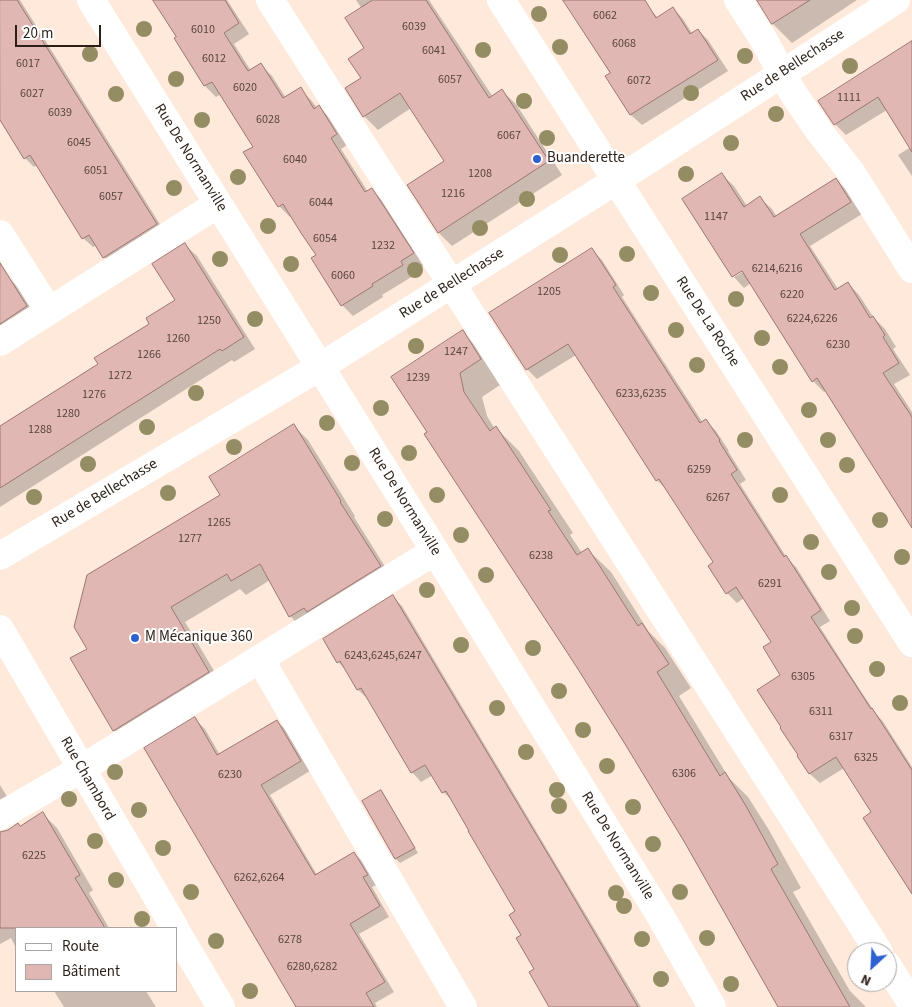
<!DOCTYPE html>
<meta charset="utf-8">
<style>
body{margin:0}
#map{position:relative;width:912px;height:1007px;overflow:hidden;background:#fee9db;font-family:"Source Sans 3",sans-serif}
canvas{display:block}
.legend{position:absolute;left:15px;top:927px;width:162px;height:65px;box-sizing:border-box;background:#fff;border:1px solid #aaa5a2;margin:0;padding:6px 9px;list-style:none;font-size:15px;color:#2b1f17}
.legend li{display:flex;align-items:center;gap:10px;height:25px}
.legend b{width:25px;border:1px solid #aaa5a2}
.north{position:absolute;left:847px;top:942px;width:50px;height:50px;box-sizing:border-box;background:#fff;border:1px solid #aaa5a2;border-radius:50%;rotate:205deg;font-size:14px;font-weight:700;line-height:20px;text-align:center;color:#2b1f17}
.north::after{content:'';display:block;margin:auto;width:18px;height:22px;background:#2e61d0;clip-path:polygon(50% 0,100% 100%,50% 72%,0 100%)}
.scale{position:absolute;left:15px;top:25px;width:86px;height:22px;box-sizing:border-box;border:2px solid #2b1f17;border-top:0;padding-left:6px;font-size:15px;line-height:18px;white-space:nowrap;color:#2b1f17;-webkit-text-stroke:4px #fff;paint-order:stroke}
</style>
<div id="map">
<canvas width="912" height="1007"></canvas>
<ul class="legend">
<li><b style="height:6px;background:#fff"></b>Route</li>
<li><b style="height:14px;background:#e1b7b4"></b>Bâtiment</li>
</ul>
<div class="north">N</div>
<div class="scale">20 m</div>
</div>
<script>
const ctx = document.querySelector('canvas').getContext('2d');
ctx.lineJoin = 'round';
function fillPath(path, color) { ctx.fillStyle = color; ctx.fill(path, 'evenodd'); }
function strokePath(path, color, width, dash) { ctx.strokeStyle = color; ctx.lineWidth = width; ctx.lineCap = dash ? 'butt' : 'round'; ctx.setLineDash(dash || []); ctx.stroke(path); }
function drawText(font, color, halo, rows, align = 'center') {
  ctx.font = font + ' "Source Sans 3",sans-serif'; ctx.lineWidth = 4; ctx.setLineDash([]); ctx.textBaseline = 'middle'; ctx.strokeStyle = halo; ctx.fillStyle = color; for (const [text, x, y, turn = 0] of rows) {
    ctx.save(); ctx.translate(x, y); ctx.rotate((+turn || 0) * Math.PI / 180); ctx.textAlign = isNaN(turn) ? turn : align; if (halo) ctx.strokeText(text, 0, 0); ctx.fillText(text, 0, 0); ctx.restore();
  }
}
const shadow = new Path2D(`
 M0,0H20L166,234L114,267L104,257L97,245L93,247L83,238L37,165L34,167L25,158L0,106Z
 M155,0H227L249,34L234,44L251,71L261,65L272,76L286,98L300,89L311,100L317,108L319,107L330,118L347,145L341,149L368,192L372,190L383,201L424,265L411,273L413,276L382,295L383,297L353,316L342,305L317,255L292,216L290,217L279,206L254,147L221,94L216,97L205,86L176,39L178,37Z
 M356,0H429L493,97L502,91L516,104L562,175L452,246L439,233L409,185L446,161L411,108L378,130L364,116L362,79L366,49L362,9Z
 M564,0H612L649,8L658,18L673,8L683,19L692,33L698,30L708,40L728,71L642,125L631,115L607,77L611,74Z
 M758,0H857L792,43L773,24Z
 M912,43V176L898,155L911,147L887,110L846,135L835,124Z
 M722,175L734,186L747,206L760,198L772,209L777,217L836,179L847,191L862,214L810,246L838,289L848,283L859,295L874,318L885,329L896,347L893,349L910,375L894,384L912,412V523L826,391L824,392L813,381L751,283L744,288L734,277L748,269L734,275V277L733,276Z
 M185,245L197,256L255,349L234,362L232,360L0,507V427L99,364L151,324L177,300Z
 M592,250L602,260L624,295L622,297L703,423L706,421L716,431L729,451H728L746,480L740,484L787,558L796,567L830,621L820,627L862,693L877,715L882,720L912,767V892L873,813L844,768L820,783L810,774L799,756L782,676L773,643L744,598L737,603L727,593L715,562L667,490L657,480L576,355L537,379L527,369Z
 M6,275L17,286L37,317L0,343V279Z
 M462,332L485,355L503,383L482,397L487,416L495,429L496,428L519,451L573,533L570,535L582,553L587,549L611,572L649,632L665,648L691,688L679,696L729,778L748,797L769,830L801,888L793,892L850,991L866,1007H779L686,842L626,743L429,433Z
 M293,425L308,440L355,516L354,517L394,581L304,630L290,616L270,580L246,595L240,589L185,622L223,686L128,745L114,730L88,649L222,496Z
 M393,597L402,606L641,1007H551L522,936L517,912L453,801L443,792L433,775L421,782L412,772L368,699L358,690L348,672L338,662Z
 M195,719L205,729L220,755L277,721L287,731L310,771L270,795L317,875L354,853L364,863L377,885L372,887L389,917L359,934L394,992L375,1003L377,1007H298Z
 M0,785L16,811L0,825Z
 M381,792L385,796L418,853L400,863L396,859L364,801Z
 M43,814L57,828L93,890L89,893L109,928H16V948L11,938L0,944V833L20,827Z
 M54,991H146L156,1007H64Z`);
const building = new Path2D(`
 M0,0H17L157,224L103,258L89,235L82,239L30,155L24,159L0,120Z
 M153,0H225L239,23L224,33L248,71L261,63L283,98L301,87L314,109L319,105L337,134L331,138L365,192L372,188L414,253L401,261L403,265L372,284L373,286L341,306L311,258L316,255L301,233L283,204L278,207L243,152L253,147L212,82L204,86L174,38L176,37Z
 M373,0H426L489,98L502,89L549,161L438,233L407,185L444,161L400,93L363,117L345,88L361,78L348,59L364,48L345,18Z
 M563,0H645L656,18L673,7L690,34L698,29L718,60L630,115L605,76L610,73Z
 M757,0H810L772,24Z
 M912,41V152L878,97L834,125L818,101Z
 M722,173L744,207L760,196L774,217L836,178L851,202L800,234L835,290L848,282L870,318L873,316L885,335L883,337L899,363L883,373L912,417V528L817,378L812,382L742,271L732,277L682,199Z
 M185,243L244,337L222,351L220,349L0,488V426L98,364L94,358L149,324L146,318L175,300L152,264Z
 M592,248L616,285L613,287L700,423L706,419L720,440L719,441L737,470L731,474L784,557L786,555L821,610L811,617L853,681L871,709L872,708L912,770V894L863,818L871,812L836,757L809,774L797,756L798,755L780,728L781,727L757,690L780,675L763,647L771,642L736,587L726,594L708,566L713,562L659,479L656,481L568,344L526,370L489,313Z
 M0,263L27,306L0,324Z
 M463,330L481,359L460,373L464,392L490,431L496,426L551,510L548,511L577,555L588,548L638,626L642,623L669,664L657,672L720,776L725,772L746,806L778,864L771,869L850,1007H778L685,843L625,744L576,666L424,434L427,432L391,377Z
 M294,424L341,501L340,502L381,566L307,612L304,608L289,617L260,564L231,581L227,574L171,607L209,672L113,731L70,658L87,649L74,627L87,575L220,495L209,477Z
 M393,595L561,876L638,1007H549L529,972L534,969L516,938L521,935L509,915L515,911L468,831H469L446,791L442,793L425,765L411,773L361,688L357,690L340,661L337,663L323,639Z
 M195,717L217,755L277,720L301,761L261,785L315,875L354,852L368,875L363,877L380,906L350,924L385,982L366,993L374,1007H296L144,748Z
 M381,790L415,848L395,859L362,801Z
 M43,812L80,875L75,878L105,928H0V832L8,830L18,823L20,826Z`);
const minor = new Path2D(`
 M91,0L435,551L661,917L712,1007
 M270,0L879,952
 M501,0L912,643
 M738,0L762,37L793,93L819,131L851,172L912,269
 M0,234L49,311
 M0,342L218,204
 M0,556L320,367L639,166L896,0
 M0,629L175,928
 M260,659L463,1007
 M0,816L81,769L435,551
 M176,931L221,1007
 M887,965L912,1004`);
const trees = [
 [539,14],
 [144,29],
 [560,47],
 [483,50],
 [90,54],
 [745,56],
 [850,66],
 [176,79],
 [691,93],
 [116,94],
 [524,101],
 [776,114],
 [202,120],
 [547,138],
 [731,143],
 [686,174],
 [238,177],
 [174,188],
 [527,199],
 [268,226],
 [480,228],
 [627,254],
 [560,255],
 [220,259],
 [291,264],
 [415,270],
 [651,293],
 [736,299],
 [255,319],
 [676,330],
 [762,338],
 [416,346],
 [697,365],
 [780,367],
 [196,393],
 [381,408],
 [809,410],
 [327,423],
 [147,427],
 [745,440],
 [828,440],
 [234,447],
 [409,453],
 [352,463],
 [88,464],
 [847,465],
 [168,493],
 [437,495],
 [780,495],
 [34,497],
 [385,519],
 [880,520],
 [461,535],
 [811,542],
 [902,557],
 [829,572],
 [486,575],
 [427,590],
 [852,608],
 [855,636],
 [461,645],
 [533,648],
 [877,669],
 [559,691],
 [900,703],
 [497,708],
 [583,730],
 [526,752],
 [607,766],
 [115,772],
 [557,790],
 [69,799],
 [559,806],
 [633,807],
 [139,810],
 [95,841],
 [653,844],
 [163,848],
 [116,880],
 [191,892],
 [680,892],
 [616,893],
 [624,906],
 [142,919],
 [707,938],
 [642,939],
 [216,941],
 [661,979],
 [731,984],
 [250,991]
];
const markers = [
 [537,159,5,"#2e61d0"],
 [135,638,5,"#2e61d0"]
];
const numberNames = [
 ["6062",605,16],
 ["6039",414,27],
 ["6010",203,30],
 ["6068",624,44],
 ["6041",434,51],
 ["6012",214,59],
 ["6017",28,64],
 ["6057",450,80],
 ["6072",639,81],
 ["6020",245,88],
 ["6027",32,94],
 ["1111",849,98],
 ["6039",60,113],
 ["6028",268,120],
 ["6067",509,136],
 ["6045",79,143],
 ["6040",295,160],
 ["6051",96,171],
 ["1208",480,174],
 ["1216",453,194],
 ["6057",111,197],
 ["6044",321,203],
 ["1147",716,217],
 ["6054",325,239],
 ["1232",383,246],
 ["6214,6216",777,269],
 ["6060",343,276],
 ["1205",549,292],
 ["6220",792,295],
 ["6224,6226",812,319],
 ["1250",209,321],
 ["1260",178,339],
 ["6230",838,345],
 ["1247",456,352],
 ["1266",149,355],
 ["1272",120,376],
 ["1239",418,378],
 ["6233,6235",641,394],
 ["1276",94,395],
 ["1280",68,414],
 ["1288",40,430],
 ["6259",699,470],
 ["6267",718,498],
 ["1265",219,523],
 ["1277",190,539],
 ["6238",541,556],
 ["6291",770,584],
 ["6243,6245,6247",383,656],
 ["6305",803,677],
 ["6311",821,712],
 ["6317",841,737],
 ["6325",866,758],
 ["6306",684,774],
 ["6230",230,775],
 ["6225",34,856],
 ["6262,6264",259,878],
 ["6278",290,940],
 ["6280,6282",312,967]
];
const streetNames = [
 ["Rue de Bellechasse",793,66,-33],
 ["Rue De Normanville",190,158,58],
 ["Rue de Bellechasse",452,284,-32],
 ["Rue De La Roche",707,322,57],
 ["Rue de Bellechasse",105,494,-31],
 ["Rue De Normanville",404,502,58],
 ["Rue Chambord",87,779,60],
 ["Rue De Normanville",617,846,58]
];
const poiNames = [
 ["Buanderette",547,159],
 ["M Mécanique 360",145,638]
];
fillPath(shadow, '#0003');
fillPath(building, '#e1b7b4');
strokePath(building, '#9c7673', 1);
strokePath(minor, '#fff', 28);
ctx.fillStyle = '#948d63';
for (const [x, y] of trees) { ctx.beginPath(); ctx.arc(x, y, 8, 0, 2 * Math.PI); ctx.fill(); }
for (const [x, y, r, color] of markers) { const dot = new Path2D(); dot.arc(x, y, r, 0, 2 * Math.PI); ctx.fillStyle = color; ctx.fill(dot); strokePath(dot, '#fff', 2); }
drawText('12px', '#58453e', null, numberNames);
drawText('15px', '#2b1f17', '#fff', streetNames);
drawText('15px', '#2b1f17', '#fff', poiNames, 'left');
</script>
